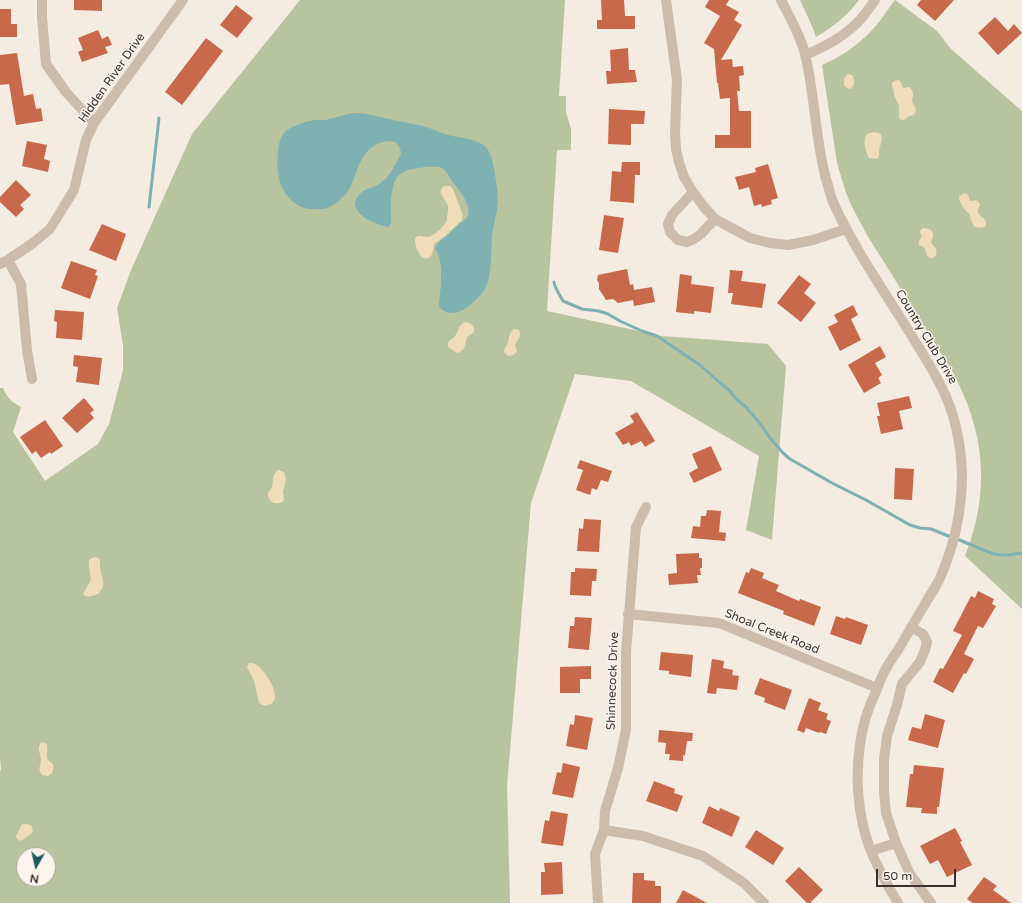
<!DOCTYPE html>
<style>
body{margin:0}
#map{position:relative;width:1022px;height:903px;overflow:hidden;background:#f4ebe1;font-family:"Varela Round",sans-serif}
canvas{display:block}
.north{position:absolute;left:16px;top:847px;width:40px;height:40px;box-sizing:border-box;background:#fbf5ee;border:1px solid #aea6a0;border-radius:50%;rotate:188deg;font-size:11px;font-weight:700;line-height:16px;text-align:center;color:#3b302b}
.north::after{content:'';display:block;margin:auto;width:14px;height:18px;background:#1f5a5e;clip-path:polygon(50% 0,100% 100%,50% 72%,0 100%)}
.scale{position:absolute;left:876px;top:869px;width:80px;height:18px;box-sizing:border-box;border:2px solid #3b302b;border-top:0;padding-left:5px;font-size:12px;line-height:14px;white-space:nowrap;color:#3b302b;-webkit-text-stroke:3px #fbf5ee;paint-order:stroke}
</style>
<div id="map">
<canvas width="1022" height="903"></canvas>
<div class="north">N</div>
<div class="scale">50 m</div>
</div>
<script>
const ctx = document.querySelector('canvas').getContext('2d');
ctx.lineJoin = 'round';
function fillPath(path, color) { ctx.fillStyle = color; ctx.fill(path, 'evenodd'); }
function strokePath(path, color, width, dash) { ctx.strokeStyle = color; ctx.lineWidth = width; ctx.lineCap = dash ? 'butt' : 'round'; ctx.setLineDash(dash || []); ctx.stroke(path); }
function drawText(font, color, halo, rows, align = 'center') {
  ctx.font = font + ' "Varela Round",sans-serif'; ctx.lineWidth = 3; ctx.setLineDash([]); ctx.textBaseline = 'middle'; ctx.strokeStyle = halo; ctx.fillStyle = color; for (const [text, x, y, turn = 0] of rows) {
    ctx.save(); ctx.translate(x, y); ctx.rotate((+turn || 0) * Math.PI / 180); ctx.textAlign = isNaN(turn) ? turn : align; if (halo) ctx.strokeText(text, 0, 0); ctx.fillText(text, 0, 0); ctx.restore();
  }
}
const green = new Path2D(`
 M300,0H565L559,96H566V112L571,129V150H557L547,311L662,336L768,344L786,366L772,540L746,530L759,456L631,381L575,374L531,503L507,786L510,903H0V771L1,769L0,756V388H3C7,398 12,402 21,407L13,432L45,481L98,444L109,424L123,370V345L117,308L131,270L192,134ZM24,855H48V879H24Z
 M800,0H859C847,16 833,27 816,37L812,26Z
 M895,0L937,31L951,49L1022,111V609L965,556C991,491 985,431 952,371L867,235L852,207L846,193L837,163L822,65C841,57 858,45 872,30C881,21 887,10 895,0Z`);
const sand = new Path2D(`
 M848,74L852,75C855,79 855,85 851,89L847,88L844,85V78Z
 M899,80L901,82L903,88L909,87C915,92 913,96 912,102C915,107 918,110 914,115L909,116L904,120H901L899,118V106L894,95V92L892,86V83L894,81Z
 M874,132C885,133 882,140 880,147C878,152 881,155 877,159L869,158C866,153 862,139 867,134C869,133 872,132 874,132Z
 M445,186H450L453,189L462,213L463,216L462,220L446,235L434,244C433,248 433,253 431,256C422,265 415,247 415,241C415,233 423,237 427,237C434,237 446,225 447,219C447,215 449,210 448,207C447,198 434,193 445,186Z
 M965,193L968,195L970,201C976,201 977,198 980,205L978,209V213C982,219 989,218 985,227C973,230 972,224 969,213C964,211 959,202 959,196Z
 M924,228L930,229C935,233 933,237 931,242C934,249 938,246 936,255L934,258H930L927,256L925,248L919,245V241L922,236L920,232L921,229Z
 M465,322C470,322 477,327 473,333C472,334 468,336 467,337C465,344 466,351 457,353L448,347C447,339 452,341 455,336C460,330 456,327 465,322Z
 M514,329L519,330C522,338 518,338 515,345L517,351L514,355L508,356L504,352C505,345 504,351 507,345C510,338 507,335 514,329Z
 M278,470L284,472L286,479L283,492L284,499L283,502L280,503H274C271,501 268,499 268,495C268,490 269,493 271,489C275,481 270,477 278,470Z
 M94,557L99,558C101,562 100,563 100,567C100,572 102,576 103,580C105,592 95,598 85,596L83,594L91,580L89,566V560Z
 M249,663C252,663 253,663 255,664C265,668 286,702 268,705C264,706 262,705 259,703L254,681L247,667Z
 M41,742L46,743C49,749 45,756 48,760C50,762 52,763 53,764C54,770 53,773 48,776L42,775C37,769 41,765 41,759C40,752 37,749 41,742Z
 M23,824H26L31,825L33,830L32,833L21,841L17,839L16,836L19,831L21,825Z`);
const water = new Path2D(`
 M355,113C371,114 382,117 397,121C409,123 421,125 432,129C438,131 444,134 449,135C461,139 481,138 488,150C494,160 498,191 498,203C497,214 493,225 492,236C491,251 492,274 486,287C483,294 478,298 472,303C470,305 468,307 465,309C458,314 443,315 439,306C440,291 445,262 435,249C437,241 443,240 449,234C452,231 455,228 458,225C461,222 467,220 468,215C471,208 463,195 459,190C457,187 455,185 453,183C450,178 447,171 442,168C436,165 415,168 408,170C405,171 400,174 398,176C392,182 390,204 391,212C391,218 392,222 389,227C376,225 344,212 359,195C363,190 368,189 373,187C378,185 384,181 388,176C393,170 397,161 401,154C400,133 376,141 367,152C358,162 356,176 350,188C343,199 330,211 316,209C310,209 303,209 298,205C279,194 276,172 278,151C279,144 280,135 287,130C295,125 307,121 316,120C319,120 322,120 325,120C335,118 345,114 355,113Z`);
const stream = new Path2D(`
 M149,207L159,118
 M554,282L555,286L559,294L563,301L582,309L599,311L608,314L620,321L642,331L657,336L700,365L719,382L729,390L736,399L745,406L762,426L770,438L783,453L790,459L832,483L866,500L910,525L920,528L931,529L951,537
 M957,539L991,553L999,555H1007L1022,553`);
const building = new Path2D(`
 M74,0H102V11L74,10Z
 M601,0H624L625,16H635V29H597V20H602Z
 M709,0H729L726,5L739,12L734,20L742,25L721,60L732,59L733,67L743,66L744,75L739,76L740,91H737L739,111H751V148H715V135H730V98L720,99L718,83H717L714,49L704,43L720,16L705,7Z
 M921,0H954L935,21L917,5Z
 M236,5L253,18L237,38L220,25Z
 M0,9H11V24H17V37H0Z
 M995,17L1008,31L1014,24L1022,33L998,55L978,33Z
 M98,30L102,39L108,36L112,45L105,47L108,53L82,62L78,52L83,50L78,38Z
 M206,38L223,51L182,105L165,92Z
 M628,48L629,70H635L637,82L607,84L606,71H611L610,50Z
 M17,53L24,96L33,94L36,109L41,108L43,121L16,125L9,84L0,85V55Z
 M609,109L645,111L644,124H631V145L608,144Z
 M27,141L47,145L44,159L50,161L48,172L22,166Z
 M622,162H640V175H635L634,203L610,201L612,171L621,172Z
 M768,164L778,198L771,200L772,204L762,207L761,204L754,206L749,187L739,190L735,177L756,172L755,168Z
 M16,180L31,195L20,205L24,209L16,217L0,202V197Z
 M604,215L624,218L618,253L599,250Z
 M102,224L126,234L116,261L89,250Z
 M71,261L97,270L95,275L98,276L90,299L61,288Z
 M627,269L630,285L633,284L634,290L652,287L655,302L634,306L633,300L618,303L613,299L606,300L599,289V283L597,280L598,275Z
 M730,270L743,271L741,281L766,284L762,308L731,304L733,293H728Z
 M680,274L692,276L691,284L714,287L711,313L694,311V314L676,312Z
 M799,275L811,284L804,293L816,303L801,322L777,303Z
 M853,305L858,315L851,319L861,340L840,351L828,327L838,322L834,315Z
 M55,310L84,312L82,340L56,338L57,322L54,321Z
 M880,346L886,357L875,363L882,375L878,378L881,383L864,393L848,365Z
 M74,355L102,358L99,385L76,382L78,367L73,366Z
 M909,396L912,408L899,411L903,429L881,434L877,416H880L877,403Z
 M84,398L94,410L90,413L94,418L77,433L62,418Z
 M637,412L655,441L645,447L641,441L631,446L629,442L623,445L615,433L634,422L630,416Z
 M45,420L63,446L51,454L50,452L41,458L36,451L32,454L20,437Z
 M711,446L722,470L694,483L689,473L698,468L692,454Z
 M580,460L612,471L608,482L601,480L597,490L592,488L590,495L576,490L583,470L577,468Z
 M895,468L914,469L912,500L894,499Z
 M707,510L721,511L719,532L726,533L725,541L691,538L693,526L700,527L701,516H706Z
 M584,519L601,520L599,552L577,551L579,528L583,529Z
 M699,553V558H702V568H700L701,575H697L698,583L669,585L668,574L677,573L676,554Z
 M575,568L597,569L596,581H592L591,596L570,595L571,572H575Z
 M751,568L764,573L762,578L779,585L776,591L799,601L800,599L821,607L814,626L783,614L784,611L738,593L746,572L749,573Z
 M978,591L994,599L992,604L996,606L983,628L978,626L964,654L974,659L966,674L964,673L953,693L933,682L940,668L943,669L962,635L953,631L971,596L975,598Z
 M836,616L845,619L846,617L868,625L861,645L830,634Z
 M575,617L592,618L589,650L568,648L570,626H574Z
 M661,652L693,655L691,677L669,674V671L659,670Z
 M712,659L724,661L723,668L733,670L732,675L739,676L737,690L717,688L716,694L707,693Z
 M591,666V679H580V693H560V667Z
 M760,678L792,690L785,710L764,702L765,698L754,694Z
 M809,698L821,703L818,710L828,714L826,719L831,721L826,734L820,732L819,733L806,728L804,733L797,730Z
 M925,714L945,720L938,748L908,740L912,727L921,729Z
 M575,715L593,718L587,750L566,746L570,724L574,725Z
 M659,730L693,733L692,741H687L685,756L683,755V761L669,760L670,754H665L666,743L658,742Z
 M563,763L580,767L573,798L552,794L557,772L561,773Z
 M914,765L944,768L939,807H937V814L921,813L922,808L906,807L910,774H913Z
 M654,781L675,789L674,793L683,796L677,812L646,801Z
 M709,806L719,811L720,808L740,817L732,837L702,823Z
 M551,811L568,814L563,846L541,843L545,820L549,821Z
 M955,828L962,841L960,842L972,865L947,877L938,860L930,864L920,846Z
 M756,830L784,848L773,865L745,847Z
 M562,862L563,894L541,895V872H545L544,863Z
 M799,867L823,890L810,903H807L785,881Z
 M633,873H644V880L655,881V886H661V903H632Z
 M984,877L997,886L993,890L1011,903H973L967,899Z
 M683,890L707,903H676Z`);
const minor = new Path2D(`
 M42,0V17L46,64L66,92L94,123
 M666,0L677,80L675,132L676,149L679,162L684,177L693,192L704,207L715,219L750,238L770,243L788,245L813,240L846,229
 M781,0C790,18 800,34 805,54C815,95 815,138 826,179C829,187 830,195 833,202C853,246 880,285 905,325C918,346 931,366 942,388C955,414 961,445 962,474C962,511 955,544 940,578C936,587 930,595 925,604C916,619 907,635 898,650C894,656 890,661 887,667C883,673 880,681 877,689C869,706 862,726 860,745C855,778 858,815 869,846C877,867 887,885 898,903
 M805,55C825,47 843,37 858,22C864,16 870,7 875,0
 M693,192L672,215L668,224L670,232L678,240L687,242L694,239L701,234L715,219
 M8,260L21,284L27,350L32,379
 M0,264L8,260L33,243L50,229L74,190L86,140L94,123L183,0
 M628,614L719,623L877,688
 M604,830L643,836L703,856L744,883L764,903
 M896,843L886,813L884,791V760L887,736L897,705L902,684L920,662L925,650L927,642L923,634L911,627
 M871,851L896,843L910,874L931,903
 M598,903L595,854L604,830L605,811L618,768L626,730V652L636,527L646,507`);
const streetNames = [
 ["Hidden River Drive",112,78,-55],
 ["Country Club Drive",926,337,59],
 ["Shoal Creek Road",772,632,22],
 ["Shinnecock Drive",613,681,-88]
];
fillPath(green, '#b8c4a0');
fillPath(sand, '#efdcb8');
fillPath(water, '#7fb0b2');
strokePath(stream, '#7fb0b2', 3);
fillPath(building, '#c8694b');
strokePath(minor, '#cdbbac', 10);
drawText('12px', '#3b302b', '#fbf5ee', streetNames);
</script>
